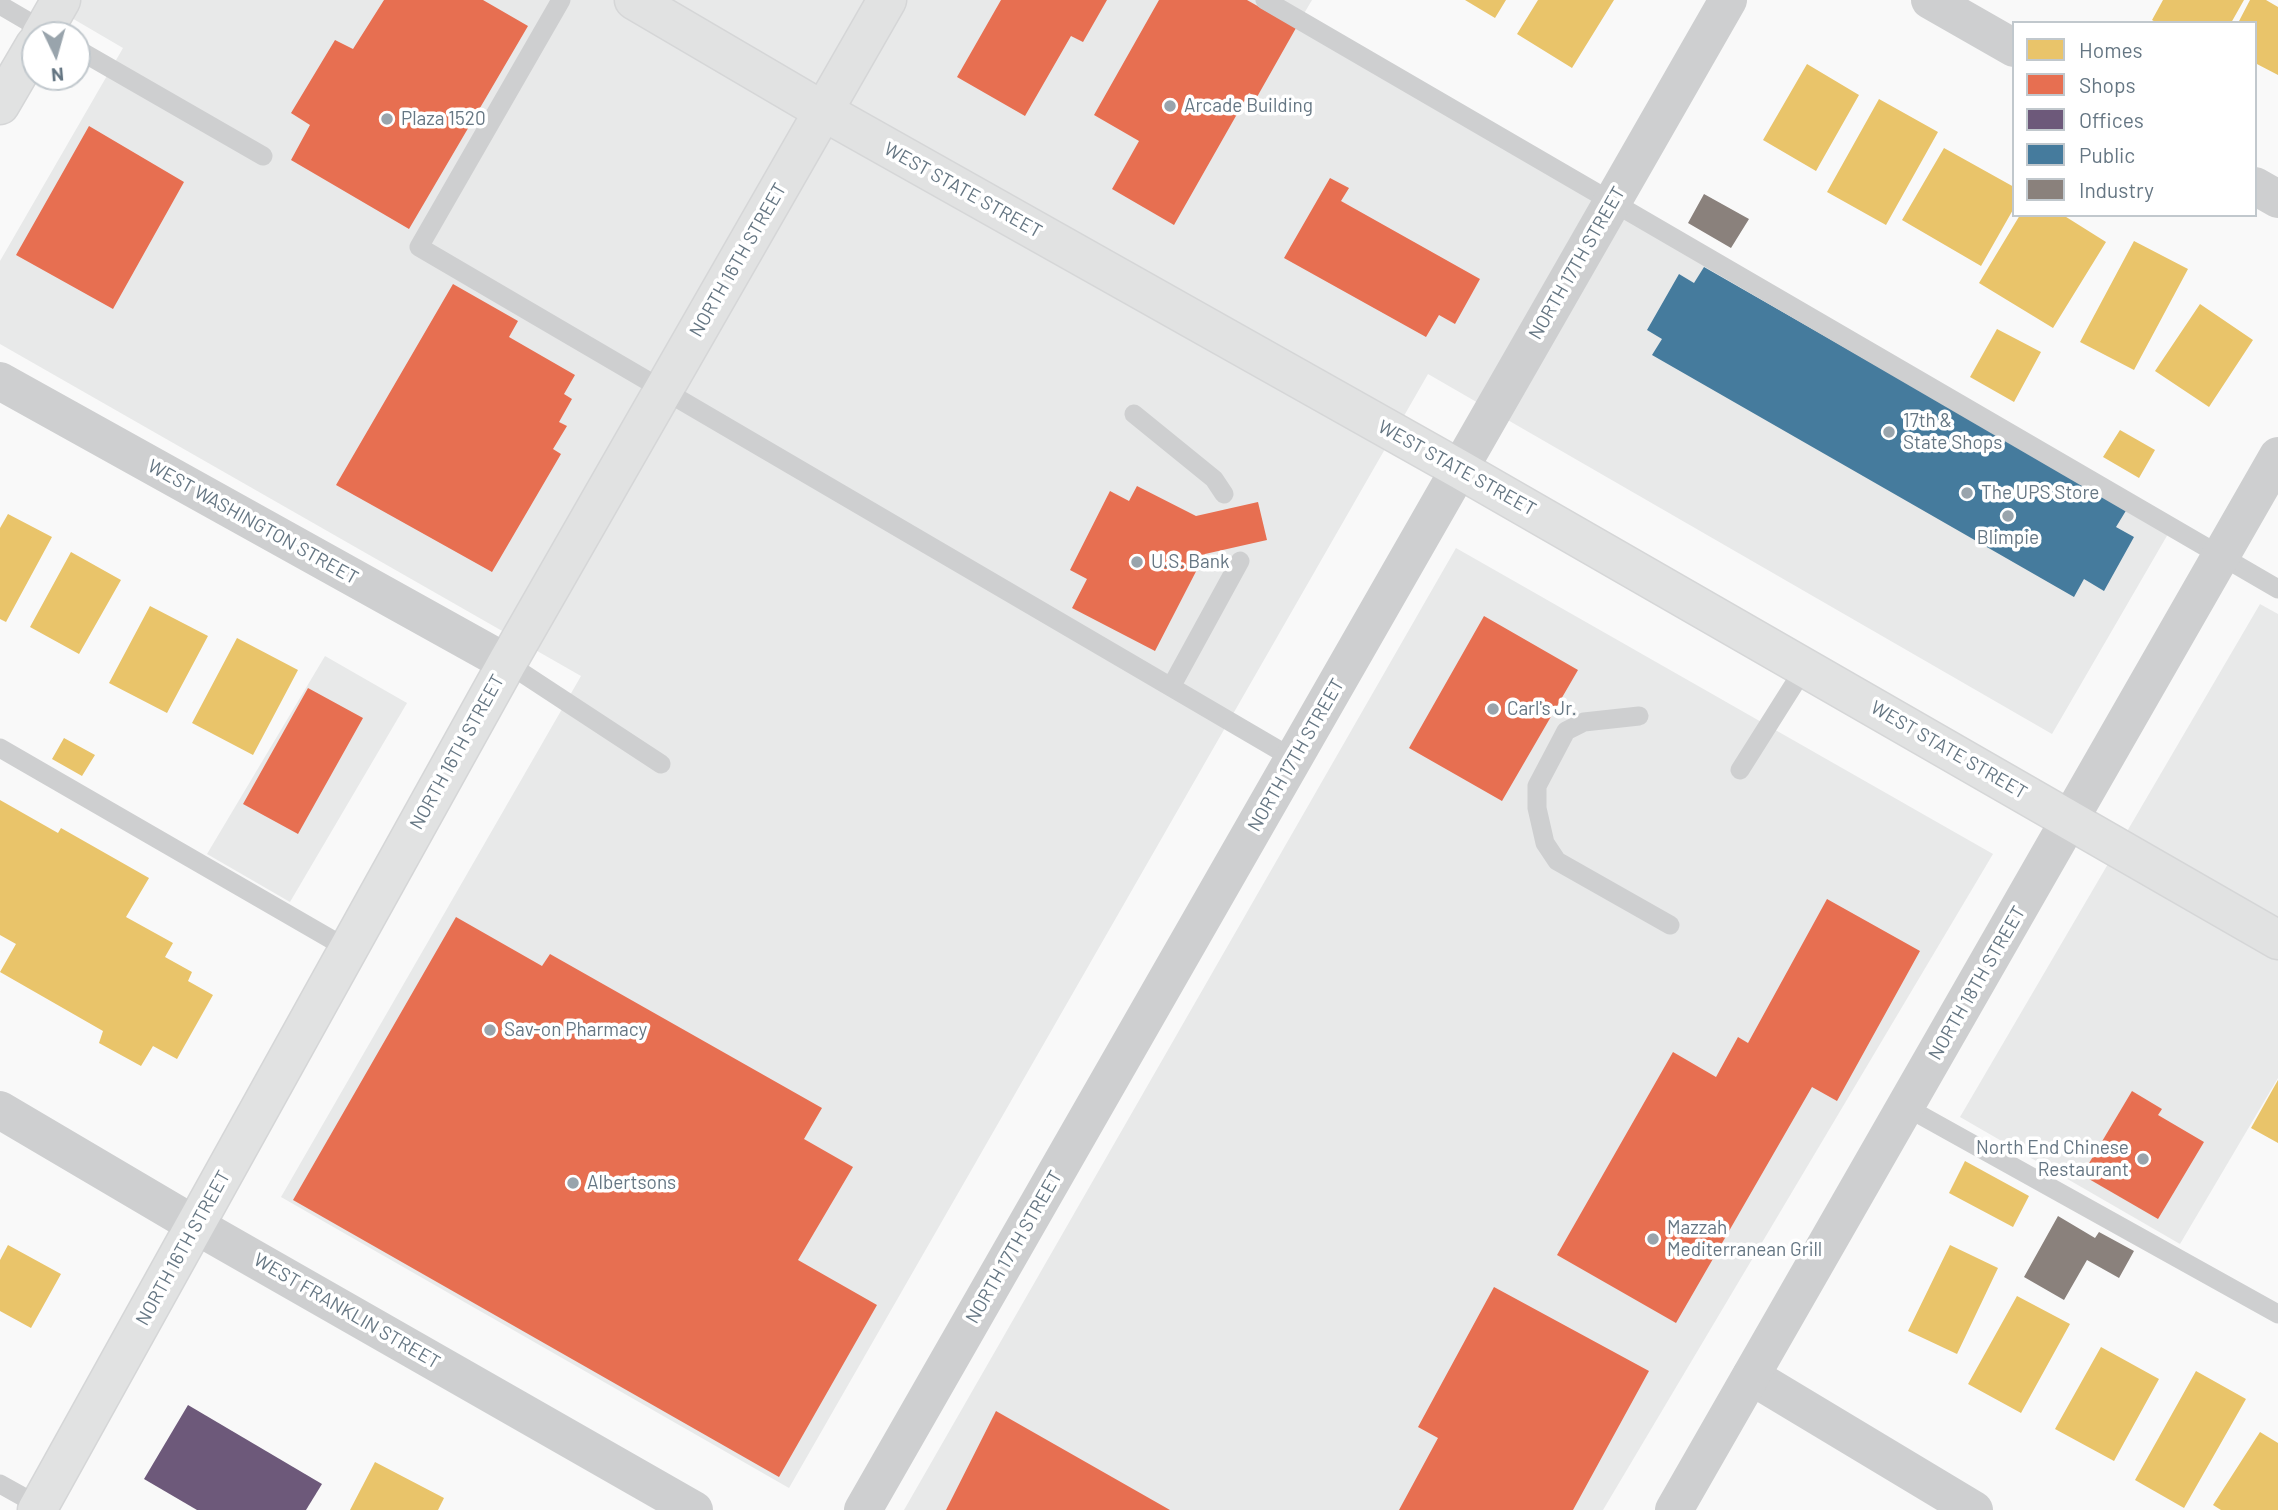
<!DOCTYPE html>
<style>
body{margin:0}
#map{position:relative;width:2278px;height:1510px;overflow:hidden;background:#f9f9f9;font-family:Barlow,sans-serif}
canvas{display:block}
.legend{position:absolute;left:2012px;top:21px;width:245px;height:196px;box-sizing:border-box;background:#fff;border:2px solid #c1c8cd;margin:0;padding:9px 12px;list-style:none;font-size:21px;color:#657683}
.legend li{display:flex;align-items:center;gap:14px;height:35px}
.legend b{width:35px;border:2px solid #c1c8cd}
.north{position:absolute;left:21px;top:21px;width:70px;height:70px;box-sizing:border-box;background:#fff;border:2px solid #c1c8cd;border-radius:50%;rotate:175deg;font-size:19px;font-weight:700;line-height:28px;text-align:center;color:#657683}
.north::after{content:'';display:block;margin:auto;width:24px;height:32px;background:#99a4ac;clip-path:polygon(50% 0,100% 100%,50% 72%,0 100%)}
</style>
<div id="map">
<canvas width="2278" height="1510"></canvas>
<ul class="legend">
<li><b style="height:19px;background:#e9c46a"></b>Homes</li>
<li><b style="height:19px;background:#e76f51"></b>Shops</li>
<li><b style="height:19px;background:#6d597a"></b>Offices</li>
<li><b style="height:19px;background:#457b9d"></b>Public</li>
<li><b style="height:19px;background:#8a817c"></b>Industry</li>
</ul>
<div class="north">N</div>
</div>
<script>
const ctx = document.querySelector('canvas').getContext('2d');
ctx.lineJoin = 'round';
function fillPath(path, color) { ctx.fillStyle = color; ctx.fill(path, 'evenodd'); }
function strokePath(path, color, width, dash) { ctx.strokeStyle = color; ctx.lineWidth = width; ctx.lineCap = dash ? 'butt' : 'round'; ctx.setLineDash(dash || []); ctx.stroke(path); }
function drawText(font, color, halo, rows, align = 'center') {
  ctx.font = font + ' Barlow,sans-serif'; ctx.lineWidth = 7; ctx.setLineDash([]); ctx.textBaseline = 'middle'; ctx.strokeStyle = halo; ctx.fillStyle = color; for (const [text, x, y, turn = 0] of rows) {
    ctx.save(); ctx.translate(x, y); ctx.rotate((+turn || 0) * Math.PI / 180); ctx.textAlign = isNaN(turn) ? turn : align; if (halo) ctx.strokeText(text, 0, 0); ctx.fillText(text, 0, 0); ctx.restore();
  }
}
const built = new Path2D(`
 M41,0H1312L1296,27L2168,534L2052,734L1428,374L789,1488L281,1197L581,676L0,344V261L123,48Z
 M1456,548L1993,854L1603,1510H904Z
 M2260,604L2278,614V1078L2180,1244L1960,1117Z
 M325,656L407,703L290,902L207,854Z`);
const homes = new Path2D(`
 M1465,0H1506L1495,18Z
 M1538,0H1614L1572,68L1517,34Z
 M2163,0H2244L2231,23H2157L2152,20Z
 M2250,0H2266L2278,7V75L2255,63V23H2238Z
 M1807,64L1859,95L1816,171L1763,140Z
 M1879,99L1938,132L1886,225L1827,192Z
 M1944,148L2014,187V208L1981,266L1902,220Z
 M2020,215H2063L2106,242L2053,328L1979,283Z
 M2134,241L2188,269L2134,370L2080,342Z
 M2200,304L2253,340L2209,407L2155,371Z
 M1997,329L2041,352L2014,402L1970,377Z
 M2120,430L2155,450L2139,478L2103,457Z
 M8,514L52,537L6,622L0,619V528Z
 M71,552L121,580L79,654L30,627Z
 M150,606L208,636L167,713L109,683Z
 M237,638L298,670L253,755L192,723Z
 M64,738L95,755L82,776L52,759Z
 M0,800L58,833L61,828L149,878L126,917L173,943L165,957L192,972L188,981L213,995L177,1059L153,1046L141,1066L99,1043L103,1031L0,972L16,944L0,935Z
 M2278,1080V1143L2251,1128Z
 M1965,1161L2029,1196L2013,1227L1949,1193Z
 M8,1245L61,1274L31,1328L0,1311V1260Z
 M1950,1245L1998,1268L1957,1354L1908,1331Z
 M2017,1296L2070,1324L2021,1413L1968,1384Z
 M2101,1347L2159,1379L2114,1461L2055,1429Z
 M2196,1371L2246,1399L2184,1508L2135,1480Z
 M2260,1432L2278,1443V1510H2221L2213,1505Z
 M375,1462L444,1498L438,1510H350Z`);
const shops = new Path2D(`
 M384,0H483L528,26L409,229L291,160L310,125L291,113L335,40L353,49Z
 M1001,0H1107L1083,42L1071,36L1025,116L957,77Z
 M1159,0H1247L1296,28L1257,97L1249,93L1174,225L1112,189L1139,141L1094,115Z
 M89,126L184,182L113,309L16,255Z
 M1330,178L1349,188L1341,201L1480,279L1455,324L1439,315L1426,337L1284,258Z
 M453,284L518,321L509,337L575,375L564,394L572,399L559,422L567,426L553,449L561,454L492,572L336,485Z
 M1137,486L1196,516L1258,502L1267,540L1205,554L1155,651L1072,608L1087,579L1070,570L1110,491L1129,501Z
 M1484,616L1578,670L1502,801L1409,748Z
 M308,688L363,718L298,834L243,804Z
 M1827,899L1920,951L1837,1101L1812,1087L1676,1323L1557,1255L1673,1052L1716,1077L1738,1037L1748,1043Z
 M456,917L542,966L550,954L822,1108L804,1139L853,1167L798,1260L877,1305L779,1477L293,1200Z
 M2132,1091L2162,1109L2158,1115L2204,1142L2158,1219L2082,1175Z
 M1494,1287L1649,1371L1573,1510H1399L1438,1438L1418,1427Z
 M996,1411L1170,1510H946Z`);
const offices = new Path2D(`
 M188,1405L322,1484L306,1510H197L144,1479Z`);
const public = new Path2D(`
 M1704,267L2127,509L2116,527L2134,537L2104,591L2084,579L2074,597L1652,355L1662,339L1647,330L1679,274L1694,283Z`);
const industry = new Path2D(`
 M1704,194L1749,219L1731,248L1688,223Z
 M2058,1216L2095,1238L2099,1232L2134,1251L2119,1278L2087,1260L2064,1300L2024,1277Z`);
const service = new Path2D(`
 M561,0L419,247L1294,759
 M1265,0L2278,589
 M0,5L48,33
 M77,49L263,156
 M1134,414L1214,479L1224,494
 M507,663L661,764
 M1171,687L1240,561
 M1639,716L1584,722L1566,731L1537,786V808L1545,843L1557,861L1670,925
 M0,748L348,949
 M1740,770L1805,667
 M1906,1107L2278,1314
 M0,1484L45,1509`);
const minor = new Path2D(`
 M1930,0L2014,48
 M2255,186L2278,199
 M0,381L507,663
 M0,1110L195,1225L694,1510
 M1751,1376L1974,1510
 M863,1510L1728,0`);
const tertiary = new Path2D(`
 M1674,1510L2278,456`);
const secondary = new Path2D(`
 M634,0L823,111L1459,469L2278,940
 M41,35L61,0
 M0,105L35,45
 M37,1510L507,663L887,0`);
const markers = [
 [1170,106,7,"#99a4ac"],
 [387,119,7,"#99a4ac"],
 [1889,432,7,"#99a4ac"],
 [1967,493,7,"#99a4ac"],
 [2008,516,7,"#99a4ac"],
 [1137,562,7,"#99a4ac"],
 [1493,709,7,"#99a4ac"],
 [490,1030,7,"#99a4ac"],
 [2143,1159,7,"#99a4ac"],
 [573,1183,7,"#99a4ac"],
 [1653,1239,7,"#99a4ac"]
];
const poiNames = [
 ["Arcade Building",1184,106],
 ["Plaza 1520",401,119],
 ["17th &",1903,421],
 ["State Shops",1903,443],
 ["The UPS Store",1981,493],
 ["Blimpie",2008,538,"center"],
 ["U.S. Bank",1151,562],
 ["Carl's Jr.",1507,709],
 ["Sav-on Pharmacy",504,1030],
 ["North End Chinese",2129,1148,"right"],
 ["Restaurant",2129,1170,"right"],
 ["Albertsons",587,1183],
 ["Mazzah",1667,1228],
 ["Mediterranean Grill",1667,1250]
];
const streetNames = [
 ["WEST STATE STREET",963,190,29],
 ["NORTH 16TH STREET",738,260,-60],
 ["NORTH 17TH STREET",1577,263,-60],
 ["WEST STATE STREET",1457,468,29],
 ["WEST WASHINGTON STREET",253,522,29],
 ["WEST STATE STREET",1949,750,30],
 ["NORTH 16TH STREET",457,752,-61],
 ["NORTH 17TH STREET",1296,755,-60],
 ["NORTH 18TH STREET",1977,983,-60],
 ["NORTH 17TH STREET",1014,1247,-60],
 ["NORTH 16TH STREET",183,1248,-61],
 ["WEST FRANKLIN STREET",347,1311,30]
];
fillPath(built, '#e8e9e9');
fillPath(homes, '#e9c46a');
fillPath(shops, '#e76f51');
fillPath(offices, '#6d597a');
fillPath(public, '#457b9d');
fillPath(industry, '#8a817c');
strokePath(secondary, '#d5d6d7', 41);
strokePath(service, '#cecfd0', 19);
strokePath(minor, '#cecfd0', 38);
strokePath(tertiary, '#cecfd0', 38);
strokePath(secondary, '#e1e2e2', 38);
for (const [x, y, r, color] of markers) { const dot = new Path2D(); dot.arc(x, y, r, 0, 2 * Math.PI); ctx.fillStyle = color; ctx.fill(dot); strokePath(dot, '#fff', 2.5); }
drawText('19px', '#657683', '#fff', poiNames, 'left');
drawText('19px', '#657683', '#fff', streetNames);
</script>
